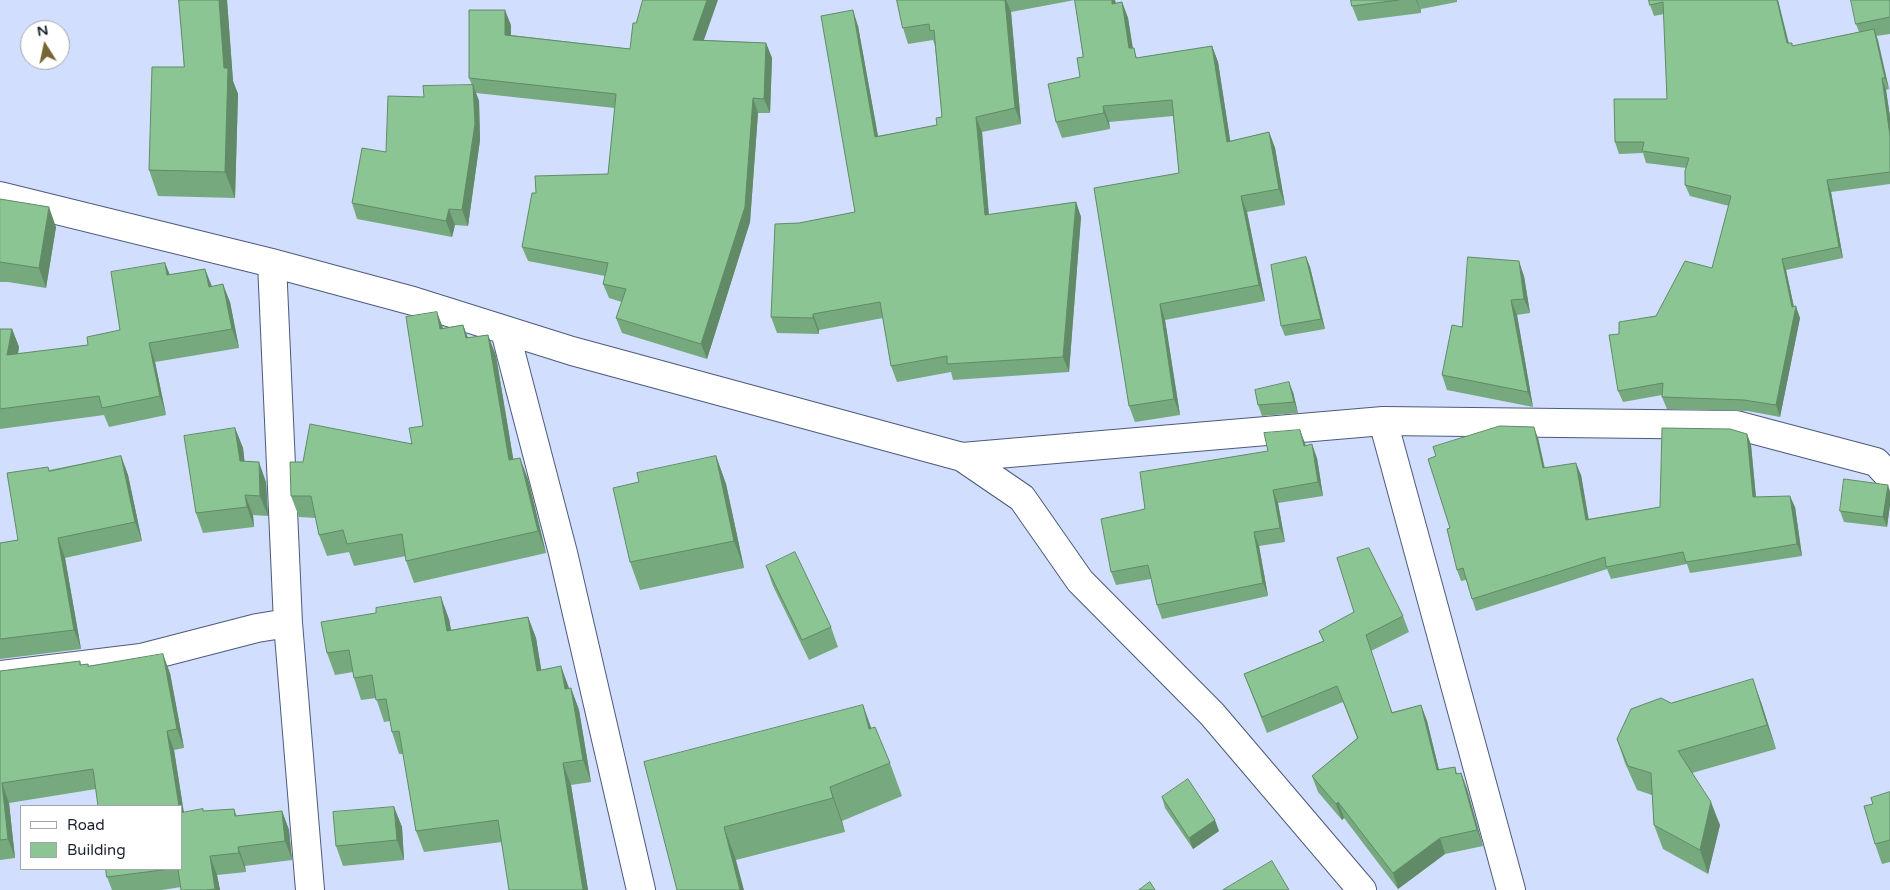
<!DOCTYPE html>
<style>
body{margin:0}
#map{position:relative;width:1890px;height:890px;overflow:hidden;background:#d1defe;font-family:"Varela Round",sans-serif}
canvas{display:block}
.legend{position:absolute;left:20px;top:805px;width:162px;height:65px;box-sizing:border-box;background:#fff;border:1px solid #a4a6ac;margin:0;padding:6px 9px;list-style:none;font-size:15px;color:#1b212f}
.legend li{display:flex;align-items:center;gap:10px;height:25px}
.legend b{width:25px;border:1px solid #a4a6ac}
.north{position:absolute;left:20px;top:20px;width:50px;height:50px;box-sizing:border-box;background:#fff;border:1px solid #a4a6ac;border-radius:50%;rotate:350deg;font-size:14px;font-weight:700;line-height:20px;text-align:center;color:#1b212f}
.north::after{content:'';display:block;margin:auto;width:18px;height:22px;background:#786533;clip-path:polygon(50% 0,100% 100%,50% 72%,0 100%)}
</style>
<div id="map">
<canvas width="1890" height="890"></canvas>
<ul class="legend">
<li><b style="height:6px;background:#fff"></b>Road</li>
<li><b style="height:14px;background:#8ac593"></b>Building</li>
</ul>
<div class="north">N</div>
</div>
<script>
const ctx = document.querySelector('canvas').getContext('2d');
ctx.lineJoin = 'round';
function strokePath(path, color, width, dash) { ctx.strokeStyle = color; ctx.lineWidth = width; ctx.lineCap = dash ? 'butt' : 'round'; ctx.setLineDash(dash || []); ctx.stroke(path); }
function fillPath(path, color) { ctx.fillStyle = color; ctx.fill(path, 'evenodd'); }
const minor = new Path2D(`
 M0,196L272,263L413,301L572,351L962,457L1383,421L1736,425L1876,462L1890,477
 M272,263L288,623L310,890
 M505,331L563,553L641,890
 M1383,421L1511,890
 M962,457L1022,498L1080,581L1212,714L1362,890
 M0,675L141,658L257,628L288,623`);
const wall = new Path2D(`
 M179,0H227L233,81L238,94L235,198L158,196L149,170L184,67Z
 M897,0H1115L1116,3L1122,2L1128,18L1133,48L1137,58L1212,46L1218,62L1230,141L1269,132L1275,148L1285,205L1247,212L1265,301L1165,320L1180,415L1135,422L1129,406L1179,173L1173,116L1109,122L1110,129L1062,138L1056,122L1080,77L1083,57L1075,0L1011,12L1021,124L982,132L989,215L1076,202L1081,217L1069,372L953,380L951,372L897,382L891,366L883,318L819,330V334L777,333L771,317L799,223L855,212L858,26L878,136L937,125L942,117L935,46L933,40L908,44L903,28Z
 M1351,0H1457V2L1421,9V13L1358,21L1352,6Z
 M1649,0H1778L1789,43L1793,46L1859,32L1856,24L1890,0V34L1876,36L1889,89L1886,90L1890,117V184L1831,192L1843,258L1786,270L1794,307L1800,318L1780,417L1748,411L1667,409L1662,397V395L1623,402L1618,391L1619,334L1656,316L1712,268L1729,206L1690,196L1685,185L1686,168L1646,163L1643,153L1619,154L1615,142L1667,99L1664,14L1654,16L1650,5Z
 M511,25V35L630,49L704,40L766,43L772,58L770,113H758L750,222L707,359L622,333L616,318L622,302L609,298L603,284L605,276L528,261L522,247L536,193L608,174L615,108L476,93L479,101L480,140L468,226L455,225L452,237L357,219L352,203L424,97L472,85L469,78Z
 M0,199L56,227L46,288L8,282H0Z
 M1306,257L1310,267L1325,329L1285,336L1281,326Z
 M165,263L170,275L205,269L212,286L230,302L239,348L155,362L166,415L109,427L104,415L0,429V329H12L19,347L18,354L88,345L120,330Z
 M1524,276L1530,313L1517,315L1533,407L1447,390L1442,375L1462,327Z
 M463,325L468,338L488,335L496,356L513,459L528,479L546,553L414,583L406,561V556L354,566L349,552L327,556L319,535L316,518L299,517L291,496L412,444L423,426L443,328Z
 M1293,392L1298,413L1262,416L1258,405Z
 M235,428L243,448L244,461L266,482L268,516L253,515L254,527L203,533L196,513Z
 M1747,434L1751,445L1756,497L1795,507L1802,556L1690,573L1687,564L1611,579L1607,569L1476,611L1466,580L1461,581L1457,570L1538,438L1545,468L1581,475L1588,519L1660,507Z
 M1305,445L1317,458L1323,496L1278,503L1285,542L1259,546L1268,596L1162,619L1157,605L1151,579L1116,585L1111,572L1145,509Z
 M121,456L128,475L142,541L65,558L81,649L0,659V543L18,540L49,470Z
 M716,456L726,484L744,568L640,590L630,562L639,482Z
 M1890,491V505L1887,527L1844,522L1840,511Z
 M766,566L831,627L838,647L809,660L773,586Z
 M1403,616L1409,632L1371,651L1392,712L1421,705L1427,721L1439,770L1455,767L1457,774L1461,773L1467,789L1483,846L1445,854L1398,889L1344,818L1342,820L1318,792L1312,776L1357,738L1343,702L1267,733L1244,674L1323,641L1319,631Z
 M528,617L536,638L541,670L569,689L571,688L579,710L591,782L571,785L588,890H509L502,842L424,852L416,831L403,754H399L392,732L390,721L384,722L376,698L361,700L354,678L353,672L335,675L327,653L449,619L451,630Z
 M80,661L81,665L88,664L89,666L170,673L184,748L174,750L184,813L234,809L237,816L282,811L289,830L292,860L245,866L246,872L217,875L220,890H181V887L162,890H112L107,877L106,869H181L96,789L9,803L15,858L0,860V671Z
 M1761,702L1776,749L1692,773L1720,825L1708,874L1663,849L1654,825L1652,795L1637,790L1625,763L1617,739L1671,703Z
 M872,728L890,763L902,796L842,821L845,832L736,860L644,762Z
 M1890,792V862L1882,864L1875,844L1873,804Z
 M1162,797L1219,831L1193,849L1165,808Z
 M394,807L402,827L404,860L343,866L336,846Z`);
const shadedWall = new Path2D(`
 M219,0H227L233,81L238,94L235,198L225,172L224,68Z
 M707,0H718L699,54L693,40Z
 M1005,0H1006L1011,12L1021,124L1015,108Z
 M1112,0H1115L1118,20L1112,4Z
 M1416,0H1417L1421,13Z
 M1777,0H1778L1791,55L1787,43Z
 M1122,2L1128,18L1135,64L1129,48Z
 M505,10L511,25V50L505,35Z
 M853,10L858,26L881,153L875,137Z
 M1874,29L1878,40L1889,89L1885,78Z
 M766,43L772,58L770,113L764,99Z
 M1212,46L1218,62L1233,158L1227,142Z
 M1882,78L1886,90L1890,117V136Z
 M473,85L479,101L480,140L468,226L462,210Z
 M753,98L758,113L750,222L707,359L701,344Z
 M1103,106L1109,122L1110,129L1104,113Z
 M976,117L982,132L990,231L985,215Z
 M1269,132L1275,148L1285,205L1279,189Z
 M1827,180L1831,192L1843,258L1839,247Z
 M1241,196L1247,212L1265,301L1259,285Z
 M1076,202L1081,217L1069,372L1063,357Z
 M49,207L56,227L46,288L39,268Z
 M449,209L455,225L452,237L446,221Z
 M1306,257L1310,267L1325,329L1321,319Z
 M1782,259L1786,270L1795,312L1796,306L1800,318L1780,417L1776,405L1792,307Z
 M1519,261L1524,276L1530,313L1524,299Z
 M165,263L172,281L167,275Z
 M205,269L212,288L209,287Z
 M223,284L230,302L239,348L232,329Z
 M1511,300L1517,315L1533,407L1528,392Z
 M1160,304L1165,320L1180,415L1174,399Z
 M437,312L445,333L440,329Z
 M813,314L819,330V334L813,318Z
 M463,325L471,346L466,338Z
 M12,329L19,347L14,374L7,355Z
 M488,335L496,356L517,481L509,460Z
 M149,343L155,362L166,415L160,396Z
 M1289,382L1293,392L1298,413L1294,402Z
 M1534,427L1538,438L1547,480L1543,468Z
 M235,428L243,448L247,481L240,461Z
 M1300,430L1305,443L1309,459L1304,446Z
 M1747,434L1751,445L1757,509L1753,497Z
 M1312,444L1317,458L1323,496L1318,482Z
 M121,456L128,475L142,541L135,522Z
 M716,456L726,484L744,568L734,541Z
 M520,458L528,479L546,553L538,531Z
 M259,462L266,482L268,516L260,496Z
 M1576,463L1581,475L1591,532L1586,520Z
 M1888,485L1890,491V505L1887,527L1883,517Z
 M1273,490L1278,503L1285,542L1280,528Z
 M245,495L253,515L254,527L247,507Z
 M1790,496L1795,507L1802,556L1797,544Z
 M1254,532L1259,546L1268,596L1263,583Z
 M58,538L65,558L81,649L74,630Z
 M441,597L449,619L455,652L447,631Z
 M528,617L536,638L545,692L537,671Z
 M163,654L170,673L184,748L177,729Z
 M561,666L569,688L573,711L565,689Z
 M1753,679L1761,702L1776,749L1767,725Z
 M571,688L579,710L591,782L583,760Z
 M863,705L875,738L869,729Z
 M1421,705L1427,721L1443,786L1437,770Z
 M167,731L174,750L187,833L181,817V806H179Z
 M563,763L571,785L588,890H583Z
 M1461,773L1467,789L1483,846L1477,830Z
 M2,783L9,803L15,858L8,839Z
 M830,787L842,821L845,832L833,798Z
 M1338,802L1344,818L1342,820L1336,804Z
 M1711,802L1720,825L1708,874L1700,850Z
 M394,807L402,827L404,860L397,840Z
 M282,811L289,830L292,860L285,841Z
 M1215,820L1219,831L1193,849L1189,838Z
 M724,827L736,860L744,890H740Z
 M1440,838L1445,854L1398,889L1393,873Z
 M238,847L245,866L246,872L239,853Z
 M210,856L217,875L220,890H216L215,889Z`);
const building = new Path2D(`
 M179,0H219L224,68H228L225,172L149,170L152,67H184Z
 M643,0H707L693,40L766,43L764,99L753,98L745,207L701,344L616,318L626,289L603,284L608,263L522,247L532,193H536L535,176L608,174L616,94L469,78V10H505V35L630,49L633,23H636Z
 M897,0H1005L1015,108L976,117L985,215L1076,202L1063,357L947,364V356L891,366L880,302L813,314V318L771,317L775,224L799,223L855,212L821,16L853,10L875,137L937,125L936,118L942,117L934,30L930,31L929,24L903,28Z
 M1075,0H1112V4L1122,2L1129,48H1134L1136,58L1212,46L1227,142L1269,132L1279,189L1241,196L1259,285L1160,304L1174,399L1129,406L1094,188L1179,173L1172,100L1103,106L1104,113L1056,122L1048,84L1080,77L1077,58L1083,57Z
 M1351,0H1399L1352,6Z
 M1649,0H1777L1787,43H1792V46L1874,29L1885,78H1882L1890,136V172L1827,180L1839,247L1782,259L1792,307L1796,306L1776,405L1744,400L1662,397L1663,383L1618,391L1609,335L1619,334V322L1656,316L1685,261L1712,268L1731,196L1685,185V171L1689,158L1642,151L1644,142H1615L1614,99H1667L1663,2L1650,5Z
 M1851,0H1890V17L1856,24Z
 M473,85L475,124L462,210L449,209L446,221L352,203L362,148L386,152L388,96L424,97L423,86Z
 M0,199L49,207L39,268L0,262Z
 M1306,257L1321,319L1281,326L1271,265Z
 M1468,257L1519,261L1524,299L1511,300L1528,392L1442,375L1452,325L1462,327Z
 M165,263L167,275L205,269L209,287L223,284L232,329L149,343L160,396L102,408L99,396L0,409V329H12L7,355L88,345L87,337L120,330L111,272Z
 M437,312L440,329L463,325L466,338L488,335L509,460L520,458L538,531L406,561L402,534L347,544L343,530L319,535L311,496H291L290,462H303L310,424L412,444L409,428L423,426L406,317Z
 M1289,382L1294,402L1258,405L1255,390Z
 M1500,426L1534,427L1543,468L1576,463L1586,520L1660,507L1662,428L1730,429L1747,434L1753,497L1790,496L1797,544L1686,562L1683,552L1606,567L1605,557L1472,599L1463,568L1457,570L1447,529L1450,528L1428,459L1436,456L1433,447Z
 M235,428L240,461L259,462L260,496L245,495L247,507L196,513L184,436Z
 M1300,430L1304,446L1312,444L1318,482L1273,490L1280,528L1254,532L1263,583L1157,605L1148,565L1111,572L1101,519L1145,509L1140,472L1268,451L1264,433Z
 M121,456L135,522L58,538L74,630L0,639V543L18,540L7,473L48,467L49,471Z
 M716,456L734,541L630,562L613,488L639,482L637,473Z
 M1844,479L1888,485L1883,517L1840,511Z
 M1369,548L1403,616L1366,635L1392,713L1421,705L1437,770L1455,767L1456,774L1461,773L1477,830L1440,838L1393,873L1338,802L1336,804L1312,776L1358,738L1337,686L1262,717L1244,674L1324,641L1319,631L1354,612L1337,558Z
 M795,552L831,627L802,640L766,566Z
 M441,597L447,631L528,617L537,671L561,666L565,689L571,688L583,760L563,763L583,890H509L498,820L416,831L399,731L392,732L386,699L376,700L372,675L354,678L349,650L327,653L321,622L376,613V608Z
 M163,654L177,729L167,731L179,806H98L93,769L2,783L8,839L0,840V671L80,661V665L88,664V666Z
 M1753,679L1767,725L1678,751L1711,802L1700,850L1654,825L1651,773L1628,766L1617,739L1631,709L1661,698L1671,703Z
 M863,705L869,729L875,727L890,763L830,787L833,798L724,827L740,890H677L644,762Z
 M1188,779L1215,820L1189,838L1162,797Z
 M1890,792V840L1875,844L1864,806L1873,804L1871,798Z
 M394,807L397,840L336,846L333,812Z
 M203,809V811L234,809L235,816L282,811L285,841L238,847L239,853L210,856L215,889L206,890H181L178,869H181V813Z
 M1272,861L1289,890H1223Z
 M106,869H170L107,877Z
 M1150,882L1155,890H1139Z`);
strokePath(minor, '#4d5a7c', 30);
strokePath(minor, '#fff', 28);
fillPath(wall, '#77a97e');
fillPath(shadedWall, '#618a67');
fillPath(building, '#8ac593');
strokePath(building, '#618a67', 1);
</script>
